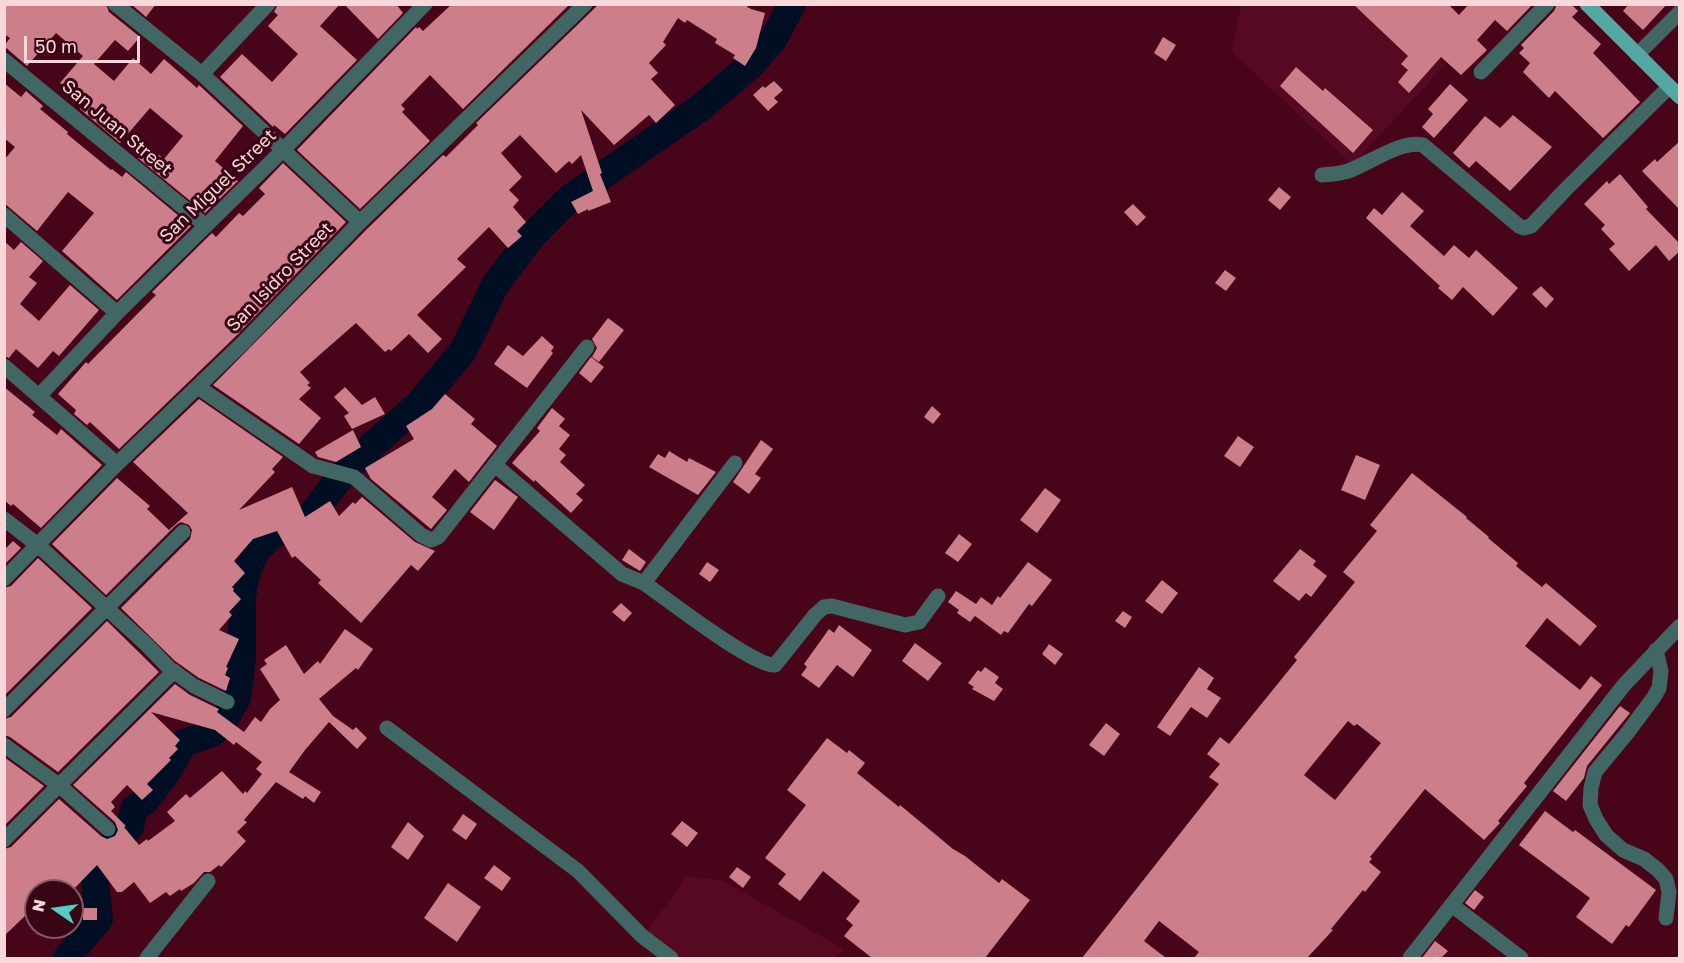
<!DOCTYPE html>
<style>
body{margin:0}
#map{position:relative;width:1684px;height:963px;overflow:hidden;background:#480519;font-family:"Golos Text",sans-serif}
canvas{display:block}
.frame{position:absolute;inset:0;border:6px solid #fad7db;pointer-events:none}
.north{position:absolute;left:24px;top:879px;width:60px;height:60px;box-sizing:border-box;background:#370513;border:2px solid #855963;border-radius:50%;rotate:283deg;font-size:16px;font-weight:700;line-height:24px;text-align:center;color:#fad7db}
.north::after{content:'';display:block;margin:auto;width:21px;height:27px;background:#54cdc7;clip-path:polygon(50% 0,100% 100%,50% 72%,0 100%)}
.scale{position:absolute;left:24px;top:36px;width:116px;height:27px;box-sizing:border-box;border:3px solid #fad7db;border-top:0;padding-left:8px;font-size:18px;line-height:21px;white-space:nowrap;color:#fad7db;-webkit-text-stroke:4px #370513;paint-order:stroke}
</style>
<div id="map">
<canvas width="1684" height="963"></canvas>
<div class="frame"></div>
<div class="north">N</div>
<div class="scale">50 m</div>
</div>
<script>
const ctx = document.querySelector('canvas').getContext('2d');
ctx.lineJoin = 'round';
function fillPath(path, color) { ctx.fillStyle = color; ctx.fill(path, 'evenodd'); }
function strokePath(path, color, width, dash) { ctx.strokeStyle = color; ctx.lineWidth = width; ctx.lineCap = dash ? 'butt' : 'round'; ctx.setLineDash(dash || []); ctx.stroke(path); }
function drawText(font, color, halo, rows, align = 'center') {
  ctx.font = font + ' "Golos Text",sans-serif'; ctx.lineWidth = 6; ctx.setLineDash([]); ctx.textBaseline = 'middle'; ctx.strokeStyle = halo; ctx.fillStyle = color; for (const [text, x, y, turn = 0] of rows) {
    ctx.save(); ctx.translate(x, y); ctx.rotate((+turn || 0) * Math.PI / 180); ctx.textAlign = isNaN(turn) ? turn : align; if (halo) ctx.strokeText(text, 0, 0); ctx.fillText(text, 0, 0); ctx.restore();
  }
}
const built = new Path2D(`
 M1241,5H1386L1384,7L1445,65L1352,165L1232,52Z
 M687,876L723,881L844,949L836,958H680L646,933Z`);
const river = new Path2D(`
 M67,958L99,919L95,882L96,871L108,849L130,827L134,809L145,801L167,772L184,743L212,733L222,724L237,698L242,659V596L246,574L256,551L272,535L308,519L349,466L419,404L463,351L495,285L532,236L570,198L700,108L753,63L774,38L792,4`);
const building = new Path2D(`
 M4,4H106L109,12L140,37L128,51L115,40L94,64L114,81L133,58L151,74L164,59L197,88L199,85L243,126L215,161L238,181L205,213L138,158L148,146L164,159L183,136L150,108L120,143L80,109L84,103L60,83L83,56L56,33L27,66L4,46L10,38L4,34Z
 M131,4H156L146,17Z
 M278,4H340L320,26L357,60L285,134L274,125L273,127L270,124L220,77L242,54L272,82L298,54L268,26L278,15L274,12Z
 M344,4H396L403,13L378,39Z
 M452,4H570L463,109L430,75L401,105L405,109L402,112L430,141L360,209L297,150L416,27L417,29L419,27L423,31Z
 M599,4H748L747,7L751,9L765,13L756,48L745,66L733,58L735,55L715,43L717,39L687,20L685,23L678,18L663,42L666,45L649,63L658,73L651,79L675,105L656,123L649,115L614,145L581,110L602,173L600,174L611,202L588,211V209L578,214L571,202L593,191L581,155L572,164L569,161L556,173L520,135L501,153L522,177L509,190L519,200L513,207L526,222L517,231L522,236L508,248L489,227L457,259L466,267L417,315L442,339L428,353L409,334L391,351L389,349L385,352L356,323L300,372L310,383L307,385L311,388L299,399L321,418L299,444L213,385L367,229L443,155L446,157L478,125L476,123Z
 M1353,4H1448L1459,15L1469,4H1533L1507,31L1495,20L1477,40L1487,50L1461,75L1441,57L1409,93L1398,82L1408,70L1401,64L1408,56Z
 M1557,4H1571L1578,11L1572,17L1601,44L1593,53L1640,102L1603,138L1555,91L1549,98L1523,72L1530,63L1519,53L1524,48L1521,45L1554,11Z
 M1629,4H1667L1643,30L1623,11Z
 M1163,37L1176,45L1166,61L1154,53Z
 M1296,67L1323,91L1325,88L1373,130L1353,153L1280,86Z
 M774,81L783,90L774,98L778,102L768,111L753,95L763,86L765,88Z
 M4,83L21,97L26,91L43,106L40,109L68,132L67,134L111,170L112,169L122,177L126,172L191,226L117,300L62,251L94,213L68,192L37,231L4,203V160L15,147L4,138Z
 M1450,84L1468,100L1434,138L1422,127L1433,114L1428,109Z
 M1513,115L1552,147L1510,191L1476,161L1469,168L1453,153L1485,116L1500,128Z
 M1680,141V210L1642,171L1655,159L1657,162Z
 M283,163L346,222L235,337L119,449L90,422L87,425L74,414L76,410L58,394L86,362L88,364L156,295L152,292L212,233L216,237L239,213L243,216L265,194L259,188Z
 M1620,174L1648,207L1646,209L1680,244V251L1669,261L1656,245L1629,271L1609,249L1615,244L1601,229L1605,225L1584,204L1607,181L1609,184Z
 M1279,187L1291,197L1280,210L1268,200Z
 M1402,192L1424,211L1410,226L1444,256L1454,245L1469,258L1476,250L1518,288L1493,316L1463,287L1452,300L1438,288L1440,286L1366,218L1374,208L1382,215Z
 M1133,204L1146,217L1137,226L1124,212Z
 M4,241L14,250L21,242L43,261L29,277L37,283L20,304L39,321L70,285L99,310L59,356L53,351L38,368L16,349L9,358L4,356Z
 M1225,270L1236,278L1226,291L1215,283Z
 M1541,286L1554,299L1546,308L1532,294Z
 M608,318L624,330L599,362L592,357L597,348L592,339Z
 M542,336L554,347L551,351L553,353L527,388L494,364L508,345L523,356Z
 M591,357L604,367L591,383L579,373Z
 M4,387L35,412L32,415L57,435L61,429L102,465L41,528L13,504L11,506L4,500Z
 M345,387L362,405L375,397L385,414L352,429L344,416L349,413L334,397Z
 M445,394L475,419L471,424L497,446L469,482L455,469L432,497L447,510L431,529L371,479L365,468L414,439L406,426L432,409Z
 M199,399L283,457L272,469L275,472L239,510L292,487L305,517L330,501L339,516L353,502L355,504L362,497L415,542L435,551L418,571L411,565L361,623L318,583L321,580L295,556L292,558L277,531L253,539L234,561L245,573L232,587L234,589L233,591L241,599L229,612L232,615L219,630L239,639L226,667L228,668L225,675L230,678L226,691L199,678L175,661L121,608L190,539L192,530L189,525L181,522L176,525L106,595L52,544L117,478L150,506L147,509L169,530L188,513L133,462Z
 M932,406L941,414L933,424L924,417Z
 M552,408L565,419L559,426L570,435L559,449L566,455L560,462L585,485L576,494L583,500L571,513L535,480L534,482L512,463L540,431L537,428Z
 M353,430L361,447L336,462L318,457L315,452Z
 M1238,436L1254,447L1240,467L1224,456Z
 M761,440L773,449L755,474L761,478L749,494L733,482Z
 M669,451L687,462L689,458L716,472L698,495L649,467L658,454L665,458Z
 M1356,455L1380,465L1365,500L1341,490Z
 M1412,473L1467,517L1466,518L1489,537L1488,538L1518,563L1516,566L1542,587L1546,583L1597,626L1580,646L1547,618L1525,646L1580,690L1591,676L1602,685L1524,783L1527,786L1498,821L1500,823L1484,840L1425,789L1370,857L1372,859L1369,862L1381,872L1365,892L1363,890L1331,929L1333,930L1307,958H1194L1199,952L1159,921L1144,941L1166,958H1082L1219,784L1209,777L1220,764L1207,754L1220,737L1229,744L1297,660L1294,657L1355,582L1343,572L1377,531L1370,525ZM1348,721L1354,726L1357,724L1381,743L1335,800L1304,775Z
 M495,480L518,497L494,530L470,512Z
 M1045,488L1061,500L1037,533L1020,520Z
 M959,534L972,544L958,562L945,553Z
 M13,541L21,548L4,565V550Z
 M629,549L646,562L640,571L622,560Z
 M1300,549L1316,561L1313,565L1327,576L1311,597L1306,593L1299,601L1273,581Z
 M38,558L92,608L4,696V588L11,586Z
 M707,562L719,570L710,582L699,574Z
 M1028,562L1052,580L1032,606L1029,604L1008,633L1004,631L1001,635L975,616L970,622L957,613L959,610L948,602L956,591L976,604L981,597L992,605L998,596L1000,598Z
 M1162,580L1178,593L1162,614L1145,601Z
 M621,603L632,613L624,622L612,612Z
 M1123,611L1132,617L1125,628L1115,621Z
 M107,621L159,672L58,772L10,737L4,735V719L11,717Z
 M839,625L872,650L853,677L837,665L819,688L801,675L807,667L804,664L829,629L834,633Z
 M345,629L373,649L358,670L356,668L319,699L333,716L353,730L356,727L367,738L357,749L329,722L305,750L289,772L321,792L314,803L305,796L303,799L276,782L244,820L247,822L237,832L246,841L221,867L219,865L210,872H204L194,883L181,891L180,889L170,896L166,892L150,903L134,882L122,892H117L97,865L72,891H36V921L27,914L4,936V849L11,847L59,799L101,836L107,839L115,836L118,830L115,822L73,785L175,684L190,695L219,709L217,712L244,732L255,717L261,722L270,709L280,700L260,669L267,664L264,660L286,645L304,674L318,661L320,664ZM151,712L215,730L234,745L236,742L262,762L256,769L262,774L247,793L245,791L243,794L222,771L190,798L186,794L167,812L175,821L148,841L147,839L139,845L124,827L126,826L111,811L115,807L111,802L127,785L142,800L153,790L147,784L171,760L169,758L178,749L175,746L180,740Z
 M915,643L942,663L928,681L902,661Z
 M1049,644L1063,654L1055,665L1042,654Z
 M985,667L999,677L995,683L1003,689L994,701L972,689L974,687L968,683L978,670L981,672Z
 M1199,667L1214,678L1207,689L1221,698L1207,718L1191,707L1170,736L1157,727Z
 M1620,706L1630,713L1587,766L1584,778L1566,801L1553,791Z
 M1106,723L1120,734L1104,756L1089,745Z
 M827,738L847,753L849,750L865,763L857,773L899,807L900,805L953,849L965,856L999,883L1002,879L1030,900L985,958H872L844,936L853,925L846,919L860,901L823,871L800,901L778,884L786,874L765,858L806,805L787,790Z
 M4,757L44,786L4,826Z
 M1545,811L1573,832L1575,830L1656,890L1629,927L1626,925L1612,944L1576,917L1590,898L1519,845Z
 M463,814L477,824L466,840L452,830Z
 M682,821L698,833L687,847L671,834Z
 M408,822L424,836L408,860L391,847Z
 M494,865L511,878L502,891L484,878Z
 M737,867L751,877L743,888L729,877Z
 M448,883L481,907L457,942L424,918Z
 M1475,890L1484,897L1474,910L1465,903Z
 M83,908H97V920H83Z
 M1435,941L1448,951L1441,958H1422Z`);
const minor = new Path2D(`
 M115,4L202,74L360,222
 M1637,55L1680,12
 M4,60L205,225
 M1481,72L1547,4
 M202,74L268,4
 M1322,175C1332,174 1341,174 1351,170C1371,162 1402,140 1423,145L1519,226L1524,228L1531,226L1566,189L1669,87
 M4,215L117,313
 M4,366L117,464
 M198,387L313,466L354,477L421,535L431,540L438,537L587,347
 M39,396L117,313L283,150L425,4
 M495,465L622,574L644,583L735,463
 M4,519L39,546L148,646L169,668L194,686L227,702
 M4,579L117,464L242,344L360,222L585,4
 M644,583C667,599 752,666 775,665L815,615L824,607L832,606L905,625L919,622L938,596
 M1656,650L1661,671L1659,688L1654,697L1628,732L1595,772L1591,788L1590,805L1596,819L1606,835L1623,850L1644,859L1658,870L1666,879L1669,892L1666,918
 M4,710L183,532
 M387,728L578,871L642,936L671,958
 M4,745L60,786L108,829
 M4,840L174,671
 M1453,906L1521,958
 M147,958L208,881
 M1410,958L1624,685L1680,626`);
const major = new Path2D(`
 M1587,4L1680,97`);
const streetNames = [
 ["San Juan Street",117,128,40],
 ["San Miguel Street",218,186,-44],
 ["San Isidro Street",280,277,-46]
];
fillPath(built, '#560a21');
strokePath(river, '#000e24', 28);
fillPath(building, '#cc7f8b');
strokePath(minor, '#406764', 15);
strokePath(major, '#54a8a3', 15);
drawText('18px', '#fad7db', '#370513', streetNames);
</script>
